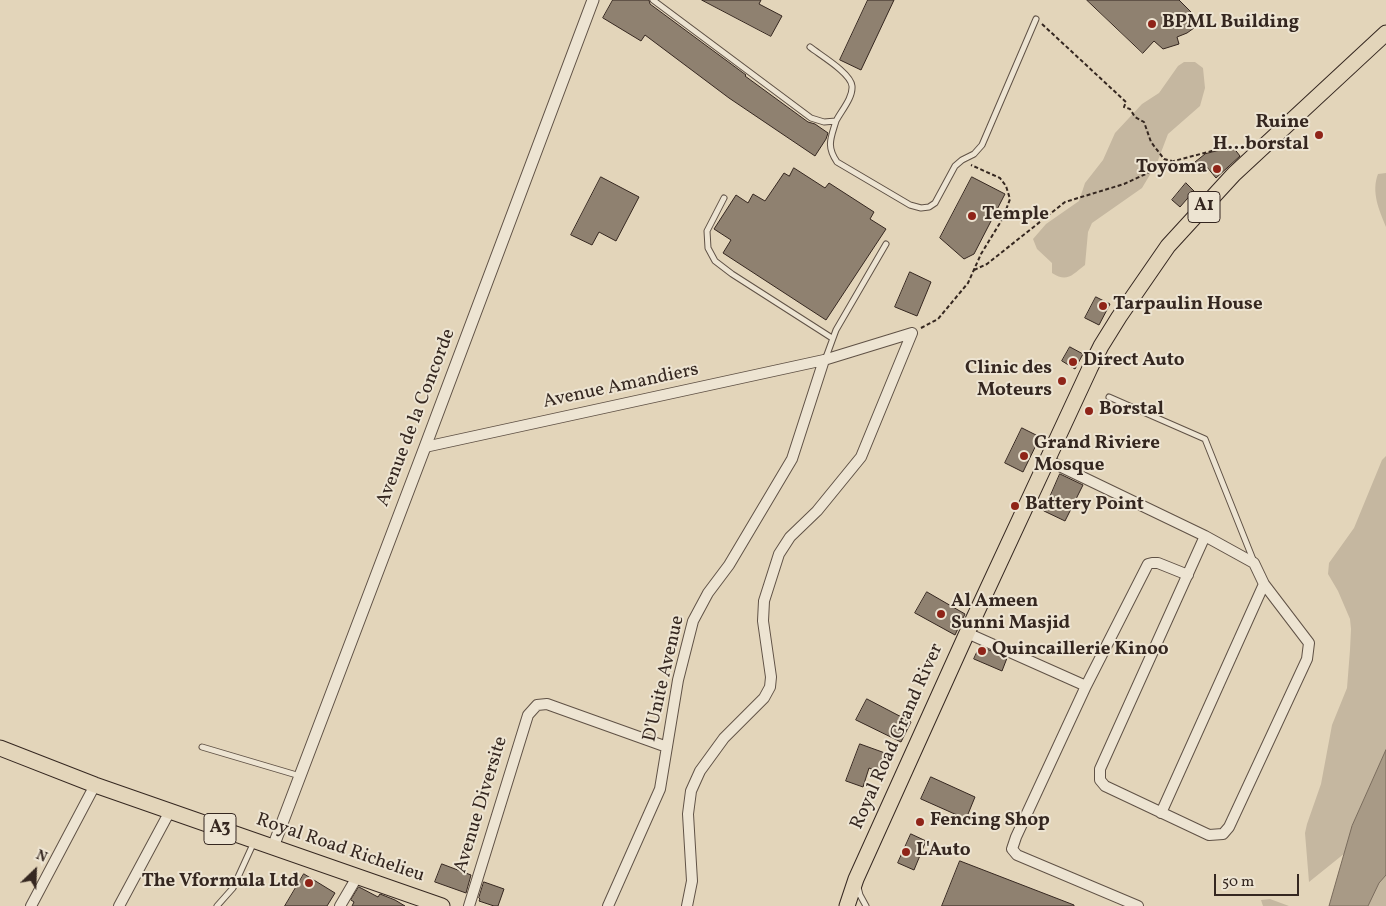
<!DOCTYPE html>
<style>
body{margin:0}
#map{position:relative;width:1386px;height:906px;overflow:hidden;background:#e3d5ba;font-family:Vollkorn,serif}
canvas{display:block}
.north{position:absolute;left:10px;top:846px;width:50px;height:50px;-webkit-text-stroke:4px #ede4d2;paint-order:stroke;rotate:24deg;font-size:14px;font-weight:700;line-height:20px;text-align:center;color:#352720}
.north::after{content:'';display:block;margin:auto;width:18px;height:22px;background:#352720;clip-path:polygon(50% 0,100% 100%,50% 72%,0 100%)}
.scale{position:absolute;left:1214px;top:874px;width:85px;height:22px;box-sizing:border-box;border:2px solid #352720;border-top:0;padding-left:6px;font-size:15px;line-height:18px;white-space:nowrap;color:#352720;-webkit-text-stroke:4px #ede4d2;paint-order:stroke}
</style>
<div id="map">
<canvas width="1386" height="906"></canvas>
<div class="north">N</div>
<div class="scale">50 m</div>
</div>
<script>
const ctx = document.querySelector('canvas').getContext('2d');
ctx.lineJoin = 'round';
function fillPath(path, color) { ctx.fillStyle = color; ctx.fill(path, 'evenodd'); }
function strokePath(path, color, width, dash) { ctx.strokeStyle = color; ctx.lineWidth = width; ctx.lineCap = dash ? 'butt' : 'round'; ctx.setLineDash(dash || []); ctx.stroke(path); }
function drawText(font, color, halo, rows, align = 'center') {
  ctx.font = font + ' Vollkorn,serif'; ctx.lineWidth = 4; ctx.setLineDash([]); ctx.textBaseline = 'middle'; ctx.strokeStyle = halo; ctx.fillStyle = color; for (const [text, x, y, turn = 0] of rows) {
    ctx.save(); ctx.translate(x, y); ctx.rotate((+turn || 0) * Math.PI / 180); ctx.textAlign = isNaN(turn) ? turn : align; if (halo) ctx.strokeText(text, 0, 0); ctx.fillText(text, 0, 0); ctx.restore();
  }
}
const green = new Path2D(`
 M1184,62H1195L1203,68L1205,88L1200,106L1168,134L1157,163L1142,188L1092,223L1088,232L1085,265C1072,275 1067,283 1052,273V263L1037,249L1033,239L1046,224L1079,201L1085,183L1103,160L1115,133L1142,104L1159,93L1178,66Z
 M1386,173V227C1379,210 1371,192 1378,174Z
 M1386,456V762L1345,853L1309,882L1305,833L1307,824L1321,784L1332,725L1347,688L1350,650L1351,629L1350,619L1338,591L1328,574L1329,563L1354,528L1382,460Z
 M1386,840V906H1341Z
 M1270,899L1289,906H1263L1261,900Z`);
const water = new Path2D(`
 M1386,750V875L1379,883L1368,906H1329L1352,826Z`);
const building = new Path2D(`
 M613,0H649L650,4L746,75L745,76L808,122L815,124L828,133L826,139L815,156L729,98L645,35L641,41L603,18Z
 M702,0H761L759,4L782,16L771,36Z
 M868,0H894L861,70L840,60Z
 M1087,0H1179L1195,16L1191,20L1194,28L1187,33L1177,37L1179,44L1163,49L1154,41L1143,53Z
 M1233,147L1240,156L1216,178L1206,166L1201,170L1195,162L1205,154Z
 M794,168L825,188L829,183L874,212L870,219L886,229L826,320L723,253L731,240L714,229L736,195L748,203L753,194L765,201L784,173L789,176Z
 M601,177L639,197L616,241L599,232L592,245L571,235Z
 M972,177L1005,194L974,254L964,259L940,238Z
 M1186,183L1194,191L1180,207L1172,200Z
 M910,272L931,282L917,316L895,307Z
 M1096,297L1110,304L1099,325L1085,318Z
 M1070,347L1083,354L1075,369L1062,361Z
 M1022,428L1040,437L1023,472L1005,463Z
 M1060,474L1083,485L1065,521L1044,511Z
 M927,592L965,614L955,635L915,613Z
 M980,646L1007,658L1002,671L974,659Z
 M867,699L911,722L901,742L856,720Z
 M860,744L885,753L878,772L869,768L863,787L846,781Z
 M931,777L975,797L966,819L921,799Z
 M911,834L926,841L914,870L898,863Z
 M960,861L1074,905V906H942Z
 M442,864L471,875L466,893L435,882Z
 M304,874L335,893L327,906H285Z
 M484,882L504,889L498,906H494L479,901L480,899L479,898Z
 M359,887L378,897L380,894L395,900L405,906H352L354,902L351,900Z`);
const path = new Path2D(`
 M1042,24L1126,102L1124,107L1130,109L1135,117L1144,122L1151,142L1164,159L1172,161
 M974,270L987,264L1065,202L1124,184L1174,161L1227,147
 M921,328L938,319L968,283L981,254L1003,218L1010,199L1006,186L1000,178L971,165`);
const service = new Path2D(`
 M653,0L811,118L824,122L836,121C841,111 853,98 852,86C851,73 820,55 810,47
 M836,121C831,138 826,146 837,162L910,205L921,208L929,207L935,203L955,166L962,160L974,154L982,145L1036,19
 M724,198L707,231L708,248L715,261L732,274L832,338
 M825,360L836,330L886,244
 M1109,397L1205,439L1254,562
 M202,747L300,776
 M858,887L860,895L866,906
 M217,906L233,888L254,842`);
const minor = new Path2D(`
 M425,447L824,360L912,333
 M1047,460L1205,536L1254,563L1264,584L1309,643L1307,659L1229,827L1223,834L1209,835L1105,786L1100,780V769L1205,536
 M967,633L1086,686
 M1161,813L1264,584
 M31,906L95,785
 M119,906L170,811
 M340,906L357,877
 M469,906L528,715L537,705L547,704L667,747
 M608,906L660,789L678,680L693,621L708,593L729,565L792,459L824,360
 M687,906L692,881L688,814L691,791L700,771L724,738L764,698L770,687L771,677L763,621L764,601L779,554L790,537L817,511L861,457L912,333
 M1138,906L1017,855L1012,849L1016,837L1086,686L1148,564L1152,563H1158L1188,575`);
const tertiary = new Path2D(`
 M273,847L425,447L593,0`);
const primary = new Path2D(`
 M0,748L95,785L442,906
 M847,906L856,879L967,633L1090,368L1101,346L1119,317L1168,246L1234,174L1386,33`);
const markers = [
 [1152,24,5,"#8f2418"],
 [1319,135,5,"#8f2418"],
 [1217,169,5,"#8f2418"],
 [972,216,5,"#8f2418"],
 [1103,306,5,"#8f2418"],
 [1073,362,5,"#8f2418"],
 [1062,381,5,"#8f2418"],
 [1089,411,5,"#8f2418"],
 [1024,456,5,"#8f2418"],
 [1015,506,5,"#8f2418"],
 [941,614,5,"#8f2418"],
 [982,651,5,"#8f2418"],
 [920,822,5,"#8f2418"],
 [906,852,5,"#8f2418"],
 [309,883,5,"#8f2418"]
];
const shields = [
 [1204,207,32],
 [220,829,32]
];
const shieldNames = [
 ["A1",1204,207],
 ["A3",220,829]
];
const poiNames = [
 ["BPML Building",1162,24],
 ["Ruine",1309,124,"right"],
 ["H...borstal",1309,146,"right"],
 ["Toyoma",1207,169,"right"],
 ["Temple",982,216],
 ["Tarpaulin House",1113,306],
 ["Direct Auto",1083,362],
 ["Clinic des",1052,370,"right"],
 ["Moteurs",1052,392,"right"],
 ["Borstal",1099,411],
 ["Grand Riviere",1034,445],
 ["Mosque",1034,467],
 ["Battery Point",1025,506],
 ["Al Ameen",951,603],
 ["Sunni Masjid",951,625],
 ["Quincaillerie Kinoo",992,651],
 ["Fencing Shop",930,822],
 ["L'Auto",916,852],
 ["The Vformula Ltd",299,883,"right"]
];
const streetNames = [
 ["Avenue Amandiers",621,387,-12],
 ["Avenue de la Concorde",417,418,-69],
 ["D'Unite Avenue",665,679,-77],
 ["Royal Road Grand River",898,737,-66],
 ["Avenue Diversite",482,805,-73],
 ["Royal Road Richelieu",340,849,19]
];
fillPath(green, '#c5b7a0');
fillPath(water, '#a89a86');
strokePath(water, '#7a6c5d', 1);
fillPath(building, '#8f8170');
strokePath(building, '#352720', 1);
strokePath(service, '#605246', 7);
strokePath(minor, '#605246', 12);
strokePath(tertiary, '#605246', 13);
strokePath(primary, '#352720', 17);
strokePath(path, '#352720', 2, [4, 2.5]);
strokePath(service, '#ede4d2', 5);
strokePath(minor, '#ede4d2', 10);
strokePath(tertiary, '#ede4d2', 11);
strokePath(primary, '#e3d5ba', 15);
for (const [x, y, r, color] of markers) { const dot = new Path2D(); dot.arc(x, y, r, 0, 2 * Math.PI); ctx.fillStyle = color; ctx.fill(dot); strokePath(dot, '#ede4d2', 2); }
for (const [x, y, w] of shields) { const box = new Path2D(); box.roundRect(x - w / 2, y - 15.5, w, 31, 4); ctx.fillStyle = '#ede4d2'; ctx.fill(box); strokePath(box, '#352720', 1); }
drawText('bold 18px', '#352720', null, shieldNames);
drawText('bold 19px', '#352720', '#ede4d2', poiNames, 'left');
drawText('19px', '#352720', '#ede4d2', streetNames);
</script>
